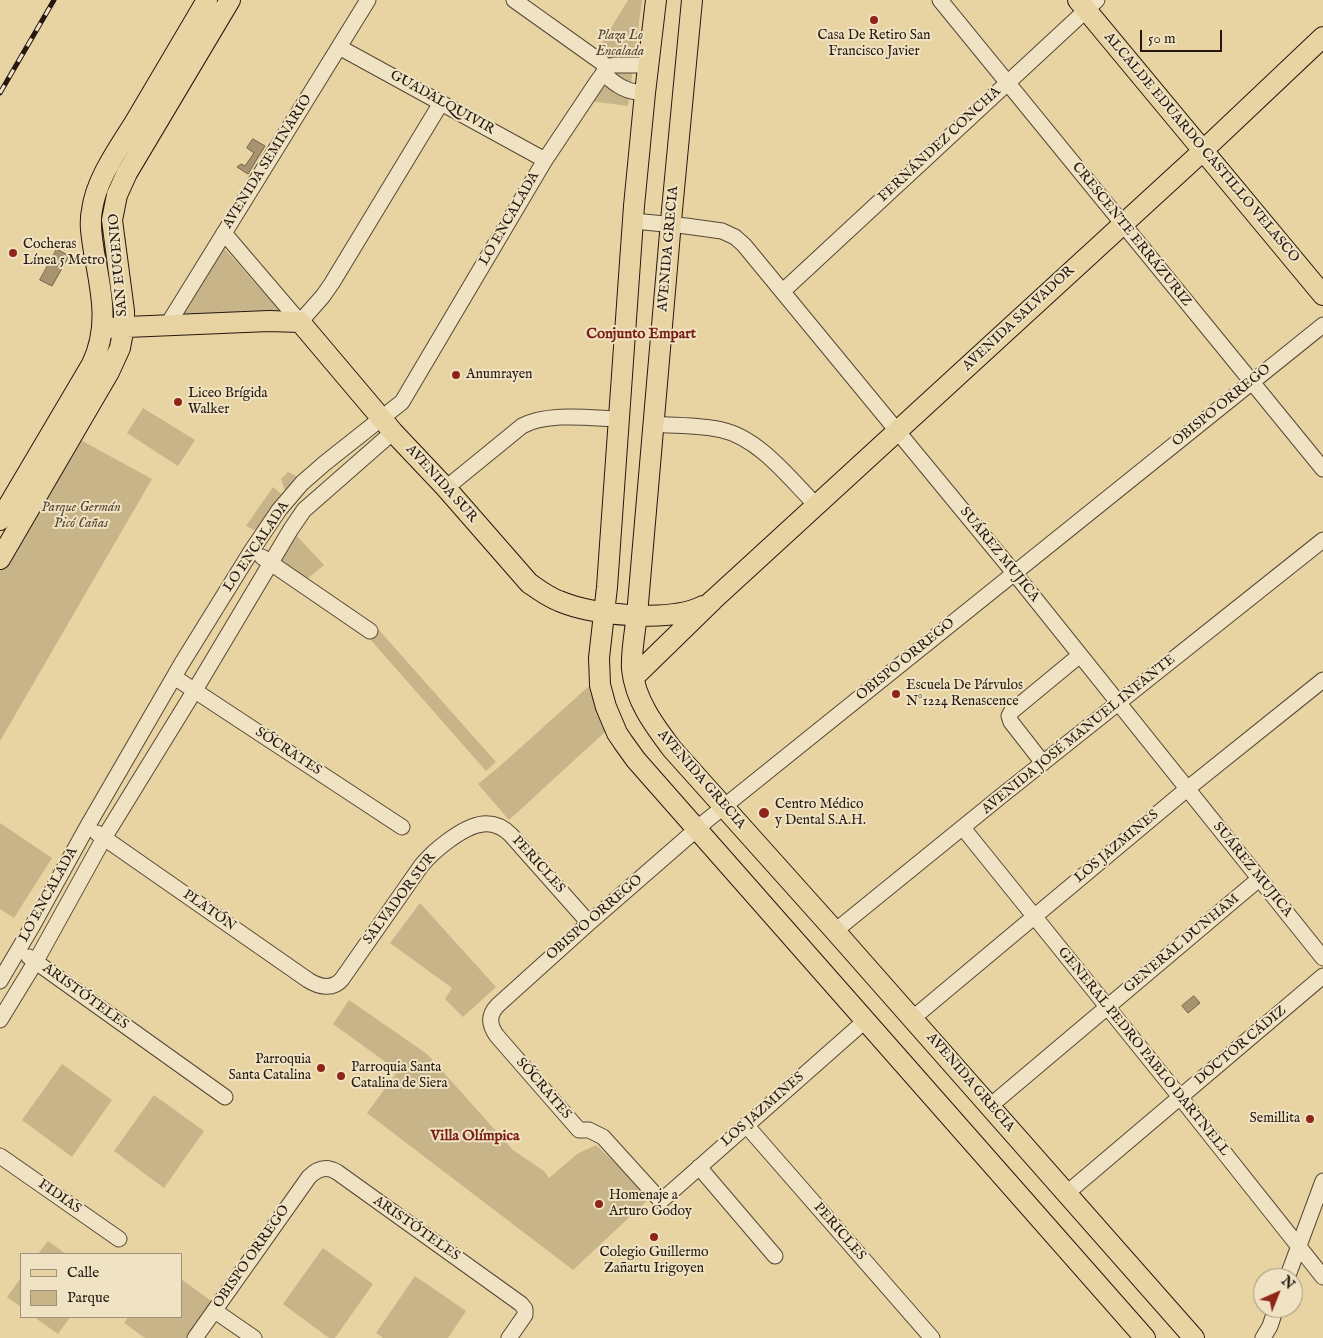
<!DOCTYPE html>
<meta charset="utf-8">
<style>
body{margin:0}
#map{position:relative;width:1323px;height:1338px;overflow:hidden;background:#e8d4a2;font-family:"IM FELL English",serif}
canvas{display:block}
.legend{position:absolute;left:20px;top:1253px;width:162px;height:65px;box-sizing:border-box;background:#f0e3c3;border:1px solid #9f927c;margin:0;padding:6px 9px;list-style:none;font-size:15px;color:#251811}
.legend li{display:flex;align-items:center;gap:10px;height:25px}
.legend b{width:25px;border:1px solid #9f927c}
.north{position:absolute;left:1253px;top:1268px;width:50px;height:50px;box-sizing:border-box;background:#f0e3c3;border:1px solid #9f927c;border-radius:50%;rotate:44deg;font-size:14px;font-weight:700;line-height:20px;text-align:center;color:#251811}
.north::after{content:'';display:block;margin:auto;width:18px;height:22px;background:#8f2418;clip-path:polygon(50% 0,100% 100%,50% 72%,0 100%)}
.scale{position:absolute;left:1140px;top:30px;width:82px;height:22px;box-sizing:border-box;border:2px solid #251811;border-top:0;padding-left:6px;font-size:15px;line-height:18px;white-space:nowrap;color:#251811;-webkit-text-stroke:4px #f0e3c3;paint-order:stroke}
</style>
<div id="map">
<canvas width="1323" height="1338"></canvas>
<ul class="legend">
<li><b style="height:6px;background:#e8d4a2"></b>Calle</li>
<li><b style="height:14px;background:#c7b489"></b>Parque</li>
</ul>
<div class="north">N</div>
<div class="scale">50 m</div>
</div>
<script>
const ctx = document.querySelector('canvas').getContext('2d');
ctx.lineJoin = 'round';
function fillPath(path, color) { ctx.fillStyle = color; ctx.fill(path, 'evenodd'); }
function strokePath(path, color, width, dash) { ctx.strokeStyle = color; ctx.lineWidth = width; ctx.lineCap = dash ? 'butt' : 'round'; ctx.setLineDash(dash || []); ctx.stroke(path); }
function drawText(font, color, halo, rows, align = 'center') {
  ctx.font = font + ' "IM FELL English",serif'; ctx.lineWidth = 4; ctx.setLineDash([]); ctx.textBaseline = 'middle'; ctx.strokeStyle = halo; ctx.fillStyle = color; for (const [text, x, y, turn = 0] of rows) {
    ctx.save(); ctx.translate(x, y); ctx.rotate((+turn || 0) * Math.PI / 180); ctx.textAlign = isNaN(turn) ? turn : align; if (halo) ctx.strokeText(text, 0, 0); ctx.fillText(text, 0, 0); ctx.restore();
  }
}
const green = new Path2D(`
 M628,0H642L628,106L590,101L615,64L597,51Z
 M223,247L280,311L180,318Z
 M143,408L195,440L178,466L127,433Z
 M77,438L152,479L0,741V571Z
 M288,472L298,477L285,490L281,479Z
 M273,487L281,494L258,528L254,530L246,526Z
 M295,534L324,565L307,579L282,565L280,560Z
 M379,630L496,762L486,771L369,638Z
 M589,686L605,732L509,820L478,784L500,766Z
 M0,823L52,858L14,918L0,909Z
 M420,903L496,987L463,1017L445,999L452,988L390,943Z
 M349,1000L427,1054L513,1150L544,1171L549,1178L577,1154L596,1145L651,1197L573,1270L367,1113L398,1071L333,1024Z
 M62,1064L112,1100L72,1157L22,1120Z
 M154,1095L204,1131L164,1188L114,1151Z
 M48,1241L66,1254H38Z
 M323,1248L373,1284L335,1338H329L283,1304Z
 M415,1276L466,1311L448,1338H383L376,1333Z
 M21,1278V1307L7,1297Z
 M181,1279L214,1303L189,1338H145L124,1323L128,1317H181Z
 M34,1317H70L58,1334Z`);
const water = new Path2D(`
 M253,139L265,146L248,174L237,167L241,164L245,166L254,153L247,148Z
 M57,249L69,256L52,286L40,280Z
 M1194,996L1200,1003L1188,1013L1182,1006Z`);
const minor = new Path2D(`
 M514,0L608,67
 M940,0L1323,469
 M339,47L545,160
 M603,73C617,86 626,92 645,93
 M633,221L686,226L722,231L735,237L744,245L1020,580L1323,958
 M224,233L300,322L323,296L332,283L441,103
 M783,291L1097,0
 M168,324L368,0
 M653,424C676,426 700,425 722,430C759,438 790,479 816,505
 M446,488L522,426C547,412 591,418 619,419
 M262,557L370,631
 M174,677L402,827
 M1043,763L1011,722L1009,716L1011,712L1080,655
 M963,828L1180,1097L1323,1277
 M97,833L308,980C319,987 333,990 342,979L421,866C433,851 463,826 483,824C494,823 503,827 511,835L589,923
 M835,931L1000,797L1323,540
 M29,957L225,1097
 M0,981L33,925L87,827L182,663L252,550L279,510L302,483L325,463L402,402L545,160L597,82L608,67L614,65H648
 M913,1018L1187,789L1323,680
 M0,1020L36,961L104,838L195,690L291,529L304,510L393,432
 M866,1020L661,1201L603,1137L589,1130H579L497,1036C489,1025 488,1015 498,1005L589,923L706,821L1323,325
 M990,1106L1259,879
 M746,1125L932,1338
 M0,1156L119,1239
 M699,1167L775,1256
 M1067,1193L1323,976
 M1287,1278L1323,1181
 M215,1311L254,1338
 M195,1338L309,1177C318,1168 327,1166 337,1172L521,1304L525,1309V1315L509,1338
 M1263,1338L1270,1326L1276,1308`);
const major = new Path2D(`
 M656,0L645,93L634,206L607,587L599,658L600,685L606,707L617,733L623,742L636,760L1145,1338
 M692,0L672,210L637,615C635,632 631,651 632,669C635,700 654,725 672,749L835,931L1194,1338
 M1078,0L1323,295
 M103,328L269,321L300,322L393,432L446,488L529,583C539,590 548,597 559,601C592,615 670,623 703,606
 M0,520L92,364C110,326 101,291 94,252C92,238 89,224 92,210C96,179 119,148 135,122C159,81 183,41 207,0
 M0,559L109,372L120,348L124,326V311L112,220L117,195L127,173L230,0
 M634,677L713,600L1193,160L1323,37`);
const rail = new Path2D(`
 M0,93L54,0`);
const markers = [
 [874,20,5,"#8f2418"],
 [13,253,5,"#8f2418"],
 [456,375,5,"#8f2418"],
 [178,402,5,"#8f2418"],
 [896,694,5,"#8f2418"],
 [764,813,6,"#8f2418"],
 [321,1068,5,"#8f2418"],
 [341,1076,5,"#8f2418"],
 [1310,1119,5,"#8f2418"],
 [599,1204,5,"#8f2418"],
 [654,1237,5,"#8f2418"]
];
const parkNames = [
 ["Plaza Lo",620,36],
 ["Encalada",620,52],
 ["Parque Germán",81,508],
 ["Picó Cañas",81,524]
];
const poiNames = [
 ["Casa De Retiro San",874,36,"center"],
 ["Francisco Javier",874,52,"center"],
 ["Cocheras",23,245],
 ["Línea 5 Metro",23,261],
 ["Anumrayen",466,375],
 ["Liceo Brígida",188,394],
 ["Walker",188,410],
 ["Escuela De Párvulos",906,686],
 ["N°1224 Renascence",906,702],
 ["Centro Médico",775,805],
 ["y Dental S.A.H.",775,821],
 ["Parroquia",311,1060,"right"],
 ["Santa Catalina",311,1076,"right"],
 ["Parroquia Santa",351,1068],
 ["Catalina de Siera",351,1084],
 ["Semillita",1300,1119,"right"],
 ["Homenaje a",609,1196],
 ["Arturo Godoy",609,1212],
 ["Colegio Guillermo",654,1253,"center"],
 ["Zañartu Irigoyen",654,1269,"center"]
];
const streetNames = [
 ["GUADALQUIVIR",442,103,29],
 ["FERNÁNDEZ CONCHA",940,145,-43],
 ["ALCALDE EDUARDO CASTILLO VELASCO",1201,148,50],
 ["AVENIDA SEMINARIO",268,162,-58],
 ["LO ENCALADA",510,219,-60],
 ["CRESCENTE ERRÁZURIZ",1131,235,51],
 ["AVENIDA GRECIA",669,249,-85],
 ["SAN EUGENIO",119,265,-95],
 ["AVENIDA SALVADOR",1019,319,-43],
 ["OBISPO ORREGO",1222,406,-39],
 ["AVENIDA SUR",441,484,48],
 ["LO ENCALADA",257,547,-56],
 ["SUÁREZ MUJICA",999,555,51],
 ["OBISPO ORREGO",906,660,-39],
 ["AVENIDA JOSÉ MANUEL INFANTE",1079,735,-39],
 ["SÓCRATES",288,752,33],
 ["AVENIDA GRECIA",701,780,49],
 ["LOS JAZMINES",1117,847,-40],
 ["PERICLES",538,865,48],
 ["SUÁREZ MUJICA",1252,870,51],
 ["LO ENCALADA",49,895,-61],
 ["SALVADOR SUR",400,899,-53],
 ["PLATÓN",209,911,35],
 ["OBISPO ORREGO",595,918,-41],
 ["GENERAL DUNHAM",1182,944,-40],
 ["ARISTÓTELES",85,997,36],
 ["DOCTOR CÁDIZ",1241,1046,-40],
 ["GENERAL PEDRO PABLO DARTNELL",1143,1052,51],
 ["AVENIDA GRECIA",970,1083,49],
 ["SÓCRATES",543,1089,49],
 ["LOS JAZMINES",763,1110,-41],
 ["FIDIAS",59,1197,35],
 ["ARISTÓTELES",416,1229,35],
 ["PERICLES",839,1232,49],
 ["OBISPO ORREGO",252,1257,-55]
];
const neighbourhoodNames = [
 ["Conjunto Empart",641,335],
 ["Villa Olímpica",475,1137]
];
fillPath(green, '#c7b489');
fillPath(water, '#a69471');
strokePath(water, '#72624b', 1);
strokePath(minor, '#564735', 17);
strokePath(major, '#251811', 22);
strokePath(minor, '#f0e3c3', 15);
strokePath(major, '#e8d4a2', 20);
strokePath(rail, '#251811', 5);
strokePath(rail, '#f0e3c3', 3, [9]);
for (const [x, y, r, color] of markers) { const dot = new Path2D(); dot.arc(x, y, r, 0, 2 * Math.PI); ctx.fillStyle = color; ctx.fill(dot); strokePath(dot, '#f0e3c3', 2); }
drawText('italic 14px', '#564735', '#f0e3c3', parkNames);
drawText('14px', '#251811', '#f0e3c3', poiNames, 'left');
drawText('14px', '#251811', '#f0e3c3', streetNames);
drawText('bold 15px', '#7a1f14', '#f0e3c3', neighbourhoodNames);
</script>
